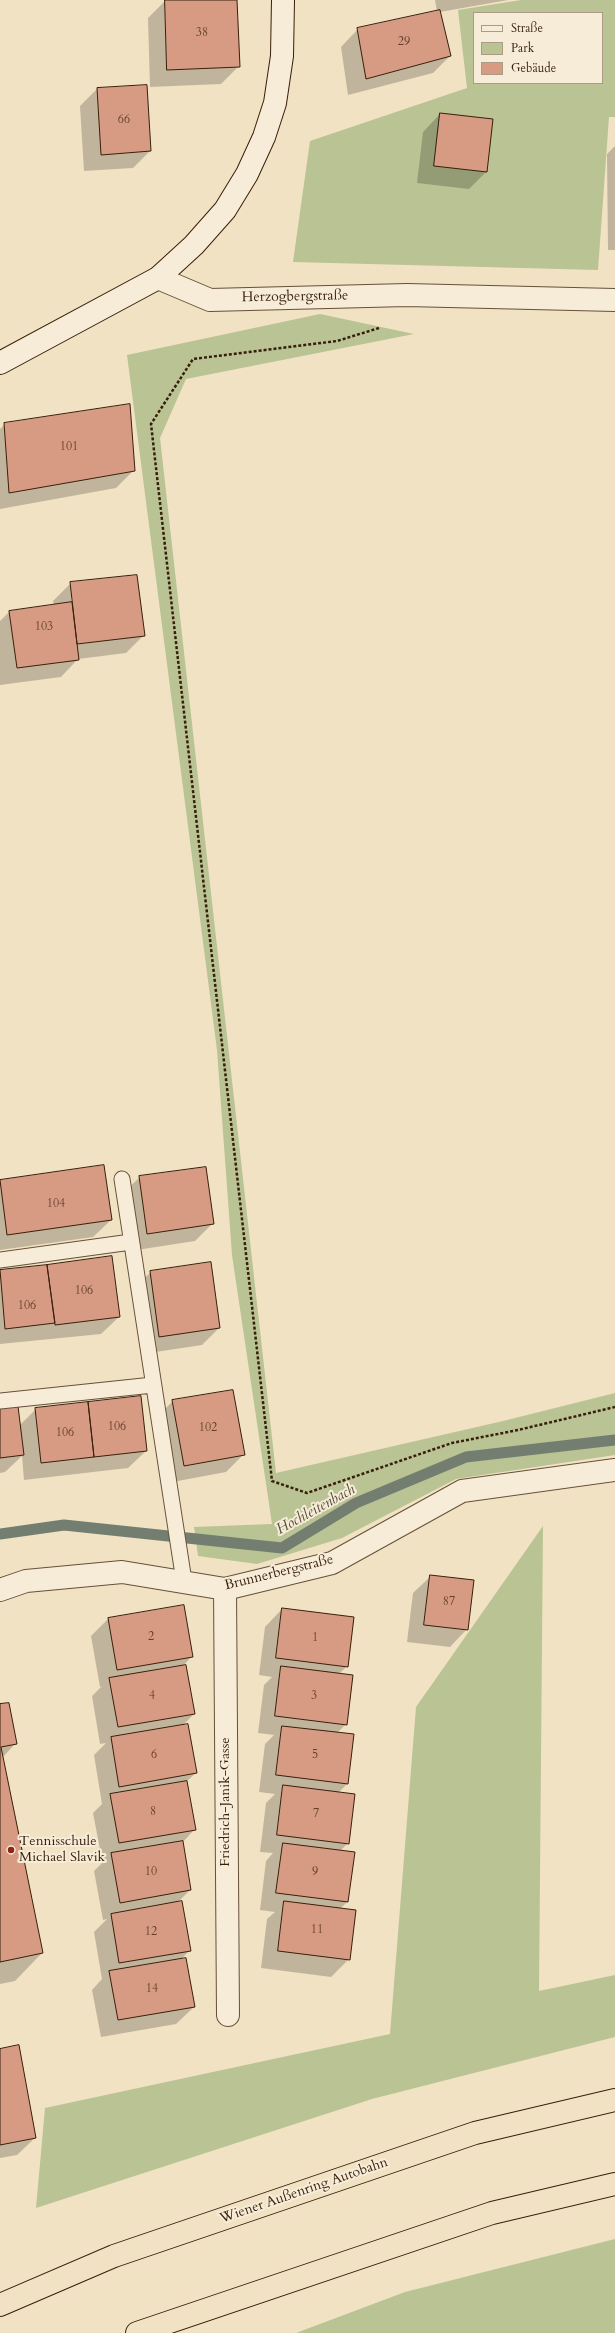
<!DOCTYPE html>
<meta charset="utf-8">
<style>
body{margin:0}
#map{position:relative;width:615px;height:2333px;overflow:hidden;background:#f1e2c3;font-family:Cardo,serif}
canvas{display:block}
.legend{position:absolute;left:473px;top:12px;width:130px;height:72px;box-sizing:border-box;background:#f6ecd8;border:1px solid #aa9a86;margin:0;padding:5px 7px;list-style:none;font-size:12px;color:#381f0b}
.legend li{display:flex;align-items:center;gap:8px;height:20px}
.legend b{width:20px;border:1px solid #aa9a86}
</style>
<div id="map">
<canvas width="615" height="2333"></canvas>
<ul class="legend">
<li><b style="height:5px;background:#f6ecd8"></b>Straße</li>
<li><b style="height:11px;background:#bac394"></b>Park</li>
<li><b style="height:11px;background:#d79a83"></b>Gebäude</li>
</ul>
</div>
<script>
const ctx = document.querySelector('canvas').getContext('2d');
ctx.lineJoin = 'round';
function fillPath(path, color) { ctx.fillStyle = color; ctx.fill(path, 'evenodd'); }
function strokePath(path, color, width, dash) { ctx.strokeStyle = color; ctx.lineWidth = width; ctx.lineCap = dash ? 'butt' : 'round'; ctx.setLineDash(dash || []); ctx.stroke(path); }
function drawText(font, color, halo, rows, align = 'center') {
  ctx.font = font + ' Cardo,serif'; ctx.lineWidth = 4; ctx.setLineDash([]); ctx.textBaseline = 'middle'; ctx.strokeStyle = halo; ctx.fillStyle = color; for (const [text, x, y, turn = 0] of rows) {
    ctx.save(); ctx.translate(x, y); ctx.rotate((+turn || 0) * Math.PI / 180); ctx.textAlign = isNaN(turn) ? turn : align; if (halo) ctx.strokeText(text, 0, 0); ctx.fillText(text, 0, 0); ctx.restore();
  }
}
const green = new Path2D(`
 M521,0H615V117H609L598,270L293,262L310,141L467,88L458,10ZM474,13H602V83H474Z
 M320,314L414,334L186,379L160,438L276,1473L503,1421L615,1393V1455L456,1479L342,1538L257,1564L198,1556L194,1527L272,1524L232,1255L217,1050L127,355Z
 M543,1526L539,1991L615,1975V2037L372,2099L36,2208L45,2108L390,2034L416,1707Z
 M615,2239V2333H296L405,2292Z`);
const shadow = new Path2D(`
 M236,0L239,66L221,84L150,87L148,18L165,1Z
 M435,0H508L440,12L450,56L433,73L348,95L341,47L358,29L437,12Z
 M97,89L150,151L133,168L84,171L80,106Z
 M440,114L486,172L469,189L417,183L423,132Z
 M615,146V250H608L607,154Z
 M5,424L134,470L116,488L0,509V429Z
 M71,583L143,636L126,653L78,659L61,677L0,685V621L10,611L54,606L53,601ZM71,597H73L74,607H72Z
 M103,1167L111,1220L93,1237L0,1250V1181Z
 M140,1177L212,1224L195,1241L130,1251L122,1194Z
 M111,1257L119,1317L101,1334L0,1344V1271Z
 M151,1272L219,1328L202,1345L142,1354L133,1289Z
 M173,1401L243,1455L226,1472L167,1483L155,1419Z
 M0,1409L19,1426L36,1409L146,1451L128,1468L24,1480L22,1456L5,1472L0,1473Z
 M431,1576L467,1629L450,1647L407,1642L413,1593Z
 M282,1609L347,1666L339,1674L346,1724L337,1733L347,1784L338,1793L348,1843L340,1851L348,1901L340,1909L349,1959L331,1977L261,1968L267,1919L275,1912L260,1910L266,1861L273,1853L260,1852L266,1803L275,1794L259,1792L265,1744L274,1735L258,1733L264,1685L272,1677L259,1675L265,1627Z
 M108,1619L192,1656L183,1666L194,1714L182,1726L196,1773L186,1782L194,1830L182,1843L190,1890L177,1903L190,1950L180,1960L194,2007L176,2024L101,2037L92,1990L102,1979L94,1932L107,1919L103,1920L94,1871L106,1859L102,1860L93,1813L102,1804L94,1755L106,1743L100,1744L92,1696L102,1686L100,1687L91,1636Z
 M0,1706L16,1743L2,1758L42,1953L15,1981L0,1984Z
 M0,2050L35,2138L17,2155L0,2158Z`);
const stream = new Path2D(`
 M0,1534L64,1525L282,1548L356,1503L466,1457L615,1440`);
const building = new Path2D(`
 M165,0H237L240,67L167,70Z
 M440,10L451,56L366,79L357,28Z
 M147,85L151,151L101,155L97,88Z
 M440,113L493,119L487,172L434,166Z
 M130,404L135,471L9,493L4,423Z
 M137,575L145,636L77,644L70,582Z
 M72,602L79,660L17,668L9,611Z
 M104,1165L112,1220L7,1235L0,1180Z
 M206,1167L214,1224L147,1234L139,1176Z
 M112,1256L120,1317L55,1325L47,1265Z
 M211,1262L220,1328L159,1337L150,1271Z
 M47,1265L55,1323L5,1329L0,1270Z
 M233,1390L245,1455L184,1466L172,1400Z
 M141,1396L147,1451L94,1457L88,1402Z
 M88,1402L94,1457L41,1463L35,1408Z
 M18,1406L24,1455L0,1458V1408Z
 M430,1575L474,1580L468,1630L424,1625Z
 M184,1605L193,1657L117,1670L108,1618Z
 M282,1608L354,1617L348,1667L276,1658Z
 M186,1665L195,1714L118,1727L109,1678Z
 M281,1666L353,1675L347,1725L275,1716Z
 M9,1703L17,1744L1,1747L43,1953L0,1962V1704Z
 M188,1724L197,1773L119,1787L111,1737Z
 M282,1726L354,1734L348,1784L276,1775Z
 M187,1781L196,1830L119,1843L110,1794Z
 M283,1785L355,1794L349,1844L277,1835Z
 M183,1841L191,1890L120,1903L111,1853Z
 M283,1843L355,1852L348,1902L276,1893Z
 M182,1901L191,1951L119,1963L111,1914Z
 M284,1901L356,1910L350,1960L278,1951Z
 M186,1958L195,2007L118,2020L109,1971Z
 M19,2045L36,2138L0,2145V2049Z`);
const path = new Path2D(`
 M379,328L337,341L193,359L151,424L272,1481L307,1493L452,1443L518,1430L615,1407`);
const service = new Path2D(`
 M122,1179L184,1581
 M0,1260L131,1242
 M0,1401L153,1385`);
const minor = new Path2D(`
 M158,278L210,300L407,295L615,300
 M225,1589L228,2015
 M0,1590L26,1581L122,1572L225,1589L332,1563L462,1491L615,1470`);
const secondary = new Path2D(`
 M0,363L158,278L194,245L225,210L247,174L264,137L275,103L282,56L283,0`);
const motorway = new Path2D(`
 M0,2305L114,2256L475,2133L615,2100
 M137,2333L492,2213L615,2184`);
const markers = [
 [11,1850,4,"#8f2418"]
];
const numberNames = [
 ["38",202,33],
 ["29",404,42],
 ["66",124,120],
 ["101",69,447],
 ["103",44,627],
 ["104",56,1204],
 ["106",84,1291],
 ["106",27,1306],
 ["106",117,1427],
 ["102",208,1428],
 ["106",65,1433],
 ["87",449,1602],
 ["2",151,1637],
 ["1",315,1638],
 ["4",152,1696],
 ["3",314,1696],
 ["6",154,1755],
 ["5",315,1755],
 ["8",153,1812],
 ["7",316,1814],
 ["10",151,1872],
 ["9",315,1872],
 ["11",317,1930],
 ["12",151,1932],
 ["14",152,1989]
];
const streetNames = [
 ["Herzogbergstraße",295,297,-1],
 ["Brunnerbergstraße",279,1573,-14],
 ["Friedrich-Janik-Gasse",226,1802,-90],
 ["Wiener Außenring Autobahn",304,2191,-19]
];
const poiNames = [
 ["Tennisschule",19,1842],
 ["Michael Slavik",19,1858]
];
const waterNames = [
 ["Hochleitenbach",316,1510,-29]
];
fillPath(green, '#bac394');
fillPath(shadow, '#0003');
strokePath(stream, '#737e70', 11);
fillPath(building, '#d79a83');
strokePath(building, '#381f0b', 1);
strokePath(service, '#665039', 17);
strokePath(minor, '#665039', 24);
strokePath(secondary, '#381f0b', 24);
strokePath(motorway, '#381f0b', 24);
strokePath(path, '#381f0b', 2.5, [3, 2]);
strokePath(service, '#f6ecd8', 15);
strokePath(minor, '#f6ecd8', 22);
strokePath(secondary, '#f6ecd8', 22);
strokePath(motorway, '#f1e2c3', 22);
for (const [x, y, r, color] of markers) { const dot = new Path2D(); dot.arc(x, y, r, 0, 2 * Math.PI); ctx.fillStyle = color; ctx.fill(dot); strokePath(dot, '#f6ecd8', 1.5); }
drawText('12px', '#603e29', null, numberNames);
drawText('14px', '#381f0b', '#f6ecd8', streetNames);
drawText('14px', '#381f0b', '#f6ecd8', poiNames, 'left');
drawText('italic 15px', '#564f3d', '#f6ecd8', waterNames);
</script>
